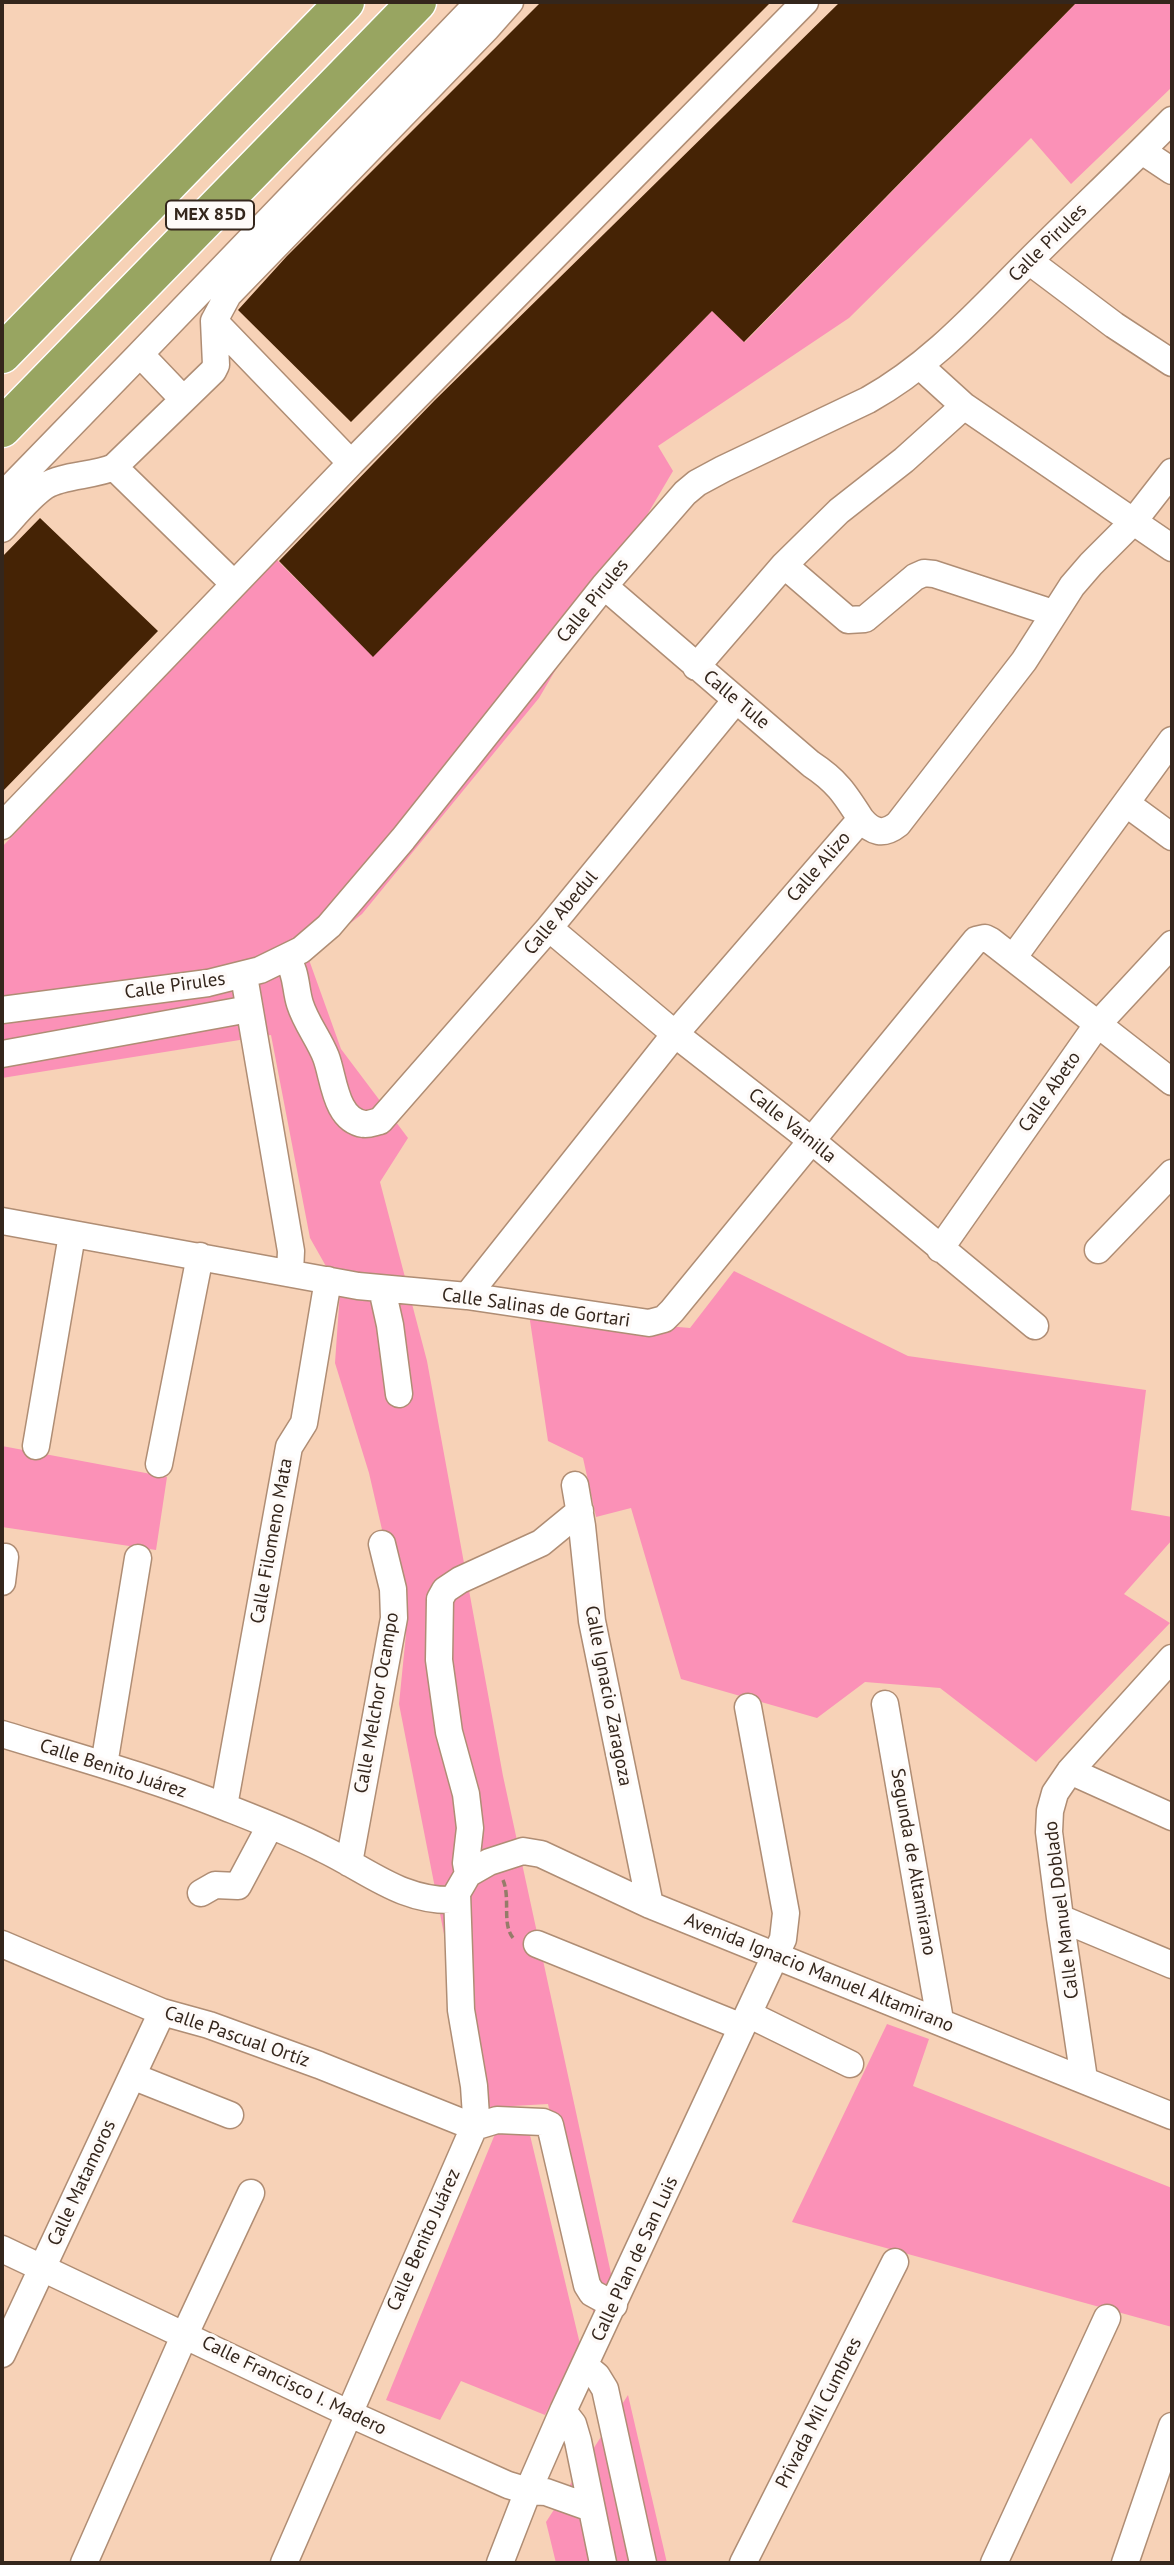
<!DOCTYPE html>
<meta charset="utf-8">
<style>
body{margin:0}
#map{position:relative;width:1174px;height:2565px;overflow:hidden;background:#f7d2b7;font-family:"PT Sans",sans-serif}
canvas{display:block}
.frame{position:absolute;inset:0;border:4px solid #34261c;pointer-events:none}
</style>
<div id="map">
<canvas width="1174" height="2565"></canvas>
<div class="frame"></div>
</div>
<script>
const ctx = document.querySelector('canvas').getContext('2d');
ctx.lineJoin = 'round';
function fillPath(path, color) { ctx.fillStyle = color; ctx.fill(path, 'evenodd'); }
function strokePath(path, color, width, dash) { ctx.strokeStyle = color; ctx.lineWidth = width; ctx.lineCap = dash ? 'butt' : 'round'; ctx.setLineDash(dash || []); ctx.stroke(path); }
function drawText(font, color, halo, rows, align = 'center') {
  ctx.font = font + ' "PT Sans",sans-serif'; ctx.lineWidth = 7; ctx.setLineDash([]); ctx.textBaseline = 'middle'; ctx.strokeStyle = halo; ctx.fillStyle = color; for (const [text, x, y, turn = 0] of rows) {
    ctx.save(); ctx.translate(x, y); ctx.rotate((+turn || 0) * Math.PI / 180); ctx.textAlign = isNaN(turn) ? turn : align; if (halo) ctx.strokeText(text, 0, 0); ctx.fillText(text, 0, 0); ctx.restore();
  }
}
const green = new Path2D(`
 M1077,2H1172V87L1071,184L1031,138L849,318L658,446L673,471L539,698L362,914L308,957L341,1049L408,1138L380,1182L427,1361L503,1776L612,2278L594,2316L548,2104L478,2108L399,1704L406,1634L369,1473L335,1363L340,1291L310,1238L271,1035L2,1078V847L275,558L373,656L712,311L745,342Z
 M734,1271L908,1356L1146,1390L1131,1510L1172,1517V1540L1124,1594L1170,1623L1036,1762L940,1688L865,1682L817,1718L681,1679L631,1508L596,1517L583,1458L548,1441L529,1314L690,1328Z
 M2,1446L167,1477L156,1550L2,1527Z
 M887,2024L929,2039L913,2086L1172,2188V2327L792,2222Z
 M529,2131L580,2344L545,2415L461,2381L440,2420L386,2400L495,2134Z
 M628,2395L667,2563H556L546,2522Z`);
const building = new Path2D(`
 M541,2H771L351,422L238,310L287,256Z
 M840,2H1077L744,342L712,311L373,657L279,561L435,400Z
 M40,518L158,631L2,792V557Z`);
const path = new Path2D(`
 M503,1880C511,1899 501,1925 514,1939`);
const minor = new Path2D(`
 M1142,151L1172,171
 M1029,261L1114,325L1172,363
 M214,321L351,463L805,2
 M920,366L964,406L1172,548
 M183,399L140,354L479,2
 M114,467L233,583
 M2,496L140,354
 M2,529C15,515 29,497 45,486C62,475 94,476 114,467L213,371L216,365L214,321L228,295L487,28L510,2
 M784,565L848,620L865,619L915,577L924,573L934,574L1053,613
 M604,586L811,764C837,781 845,794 861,819
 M696,667L784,565L839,511L904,460L964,406
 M1127,804L1172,837
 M2,826L351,463
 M549,928L675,1034L812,1141L1035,1326
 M1013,958L1172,740
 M286,959C297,970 295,989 300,1004C306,1023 319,1039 326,1057C334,1078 335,1120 364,1124C368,1125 375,1122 380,1121L549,928L736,700
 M244,976L291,1251L290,1273
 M2,1010L208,983L260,970L301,950L329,926L403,839L604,586L685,493L697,483L723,469L868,400C931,365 978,312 1028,262C1076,214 1125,168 1172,120
 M2,1054L249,1009
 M2,1221L358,1286L467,1296L649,1323L664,1319L672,1311L976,940L985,938L991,941L1172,1082
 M940,1249L1097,1025L1172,944
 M1098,1250L1172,1173
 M382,1289L390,1325L399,1394
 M467,1296L675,1034L861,819C872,832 883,836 898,824L1024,661L1072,586L1091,564L1133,522L1172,472
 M36,1446L72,1235
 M159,1464L200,1256
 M575,1485L582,1526L592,1621L650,1905
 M2,1582L5,1557
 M885,1704L940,2020
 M2,1734C77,1757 153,1778 225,1807C258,1820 292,1833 323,1849C369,1871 402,1902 455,1900
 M104,1765L138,1558
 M1070,1771L1172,1817
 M224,1806L289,1447L304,1423L328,1280
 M349,1863L394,1618L393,1589L382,1544
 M468,1874L466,1863L470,1828L466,1794L449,1732L439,1660L440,1599L445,1590L460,1580L541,1543L580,1511
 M201,1893L215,1885L238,1886L270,1826
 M1060,1918L1172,1965
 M2,1944L162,2012L209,2025L319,2065L474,2127
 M537,1944L742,2027
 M748,2014L850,2064
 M132,2076L230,2115
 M1084,2079L1060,1918L1049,1832L1050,1811L1055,1793L1070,1771L1172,1658
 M474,2127L497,2120L543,2122L550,2125L587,2285L592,2293L614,2305
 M2,2249L348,2413L508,2485L528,2491L546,2492L591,2508
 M2,2354L162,2012
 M585,2366L597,2376L605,2389L643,2563
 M563,2411L573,2424L578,2441L603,2563
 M84,2563L185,2334L251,2193
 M284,2563L474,2127L476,2116L474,2086L461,2010L457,1893L468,1874L489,1862L523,1851L541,1854L650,1905L1172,2116
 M500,2563L528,2491L563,2411L783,1939L786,1913L748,1707
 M743,2563L895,2262
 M994,2563L1107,2318
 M1125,2563L1172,2426`);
const highway = new Path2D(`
 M2,354L345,2
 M2,428L417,2`);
const shields = [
 [210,215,88]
];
const shieldNames = [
 ["MEX 85D",210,215]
];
const streetNames = [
 ["Calle Pirules",1048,243,-45],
 ["Calle Pirules",593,601,-51],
 ["Calle Tule",736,700,40],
 ["Calle Alizo",819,867,-49],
 ["Calle Abedul",561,913,-50],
 ["Calle Pirules",175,986,-8],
 ["Calle Abeto",1050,1092,-55],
 ["Calle Vainilla",792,1126,39],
 ["Calle Salinas de Gortari",536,1308,8],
 ["Calle Filomeno Mata",272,1541,-80],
 ["Calle Ignacio Zaragoza",608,1696,79],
 ["Calle Melchor Ocampo",377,1703,-80],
 ["Calle Benito Juárez",113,1769,18],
 ["Segunda de Altamirano",913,1862,80],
 ["Calle Manuel Doblado",1062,1910,-97],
 ["Avenida Ignacio Manuel Altamirano",819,1973,22],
 ["Calle Pascual Ortíz",237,2037,19],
 ["Calle Matamoros",82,2183,-65],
 ["Calle Benito Juárez",424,2240,-66],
 ["Calle Plan de San Luis",635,2259,-65],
 ["Calle Francisco I. Madero",294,2386,26],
 ["Privada Mil Cumbres",819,2413,-63]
];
fillPath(green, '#fb91b7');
fillPath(building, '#452305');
strokePath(minor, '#af8d74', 29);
strokePath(highway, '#fff', 41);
strokePath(path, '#957c69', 3.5, [7, 3.5]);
strokePath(minor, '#fff', 26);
strokePath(highway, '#98a561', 38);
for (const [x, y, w] of shields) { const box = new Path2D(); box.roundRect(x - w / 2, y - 14.5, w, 29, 5); ctx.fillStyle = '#fefaf8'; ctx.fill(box); strokePath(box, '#34261c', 2); }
drawText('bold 18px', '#34261c', null, shieldNames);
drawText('19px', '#34261c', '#fefaf8', streetNames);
</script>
